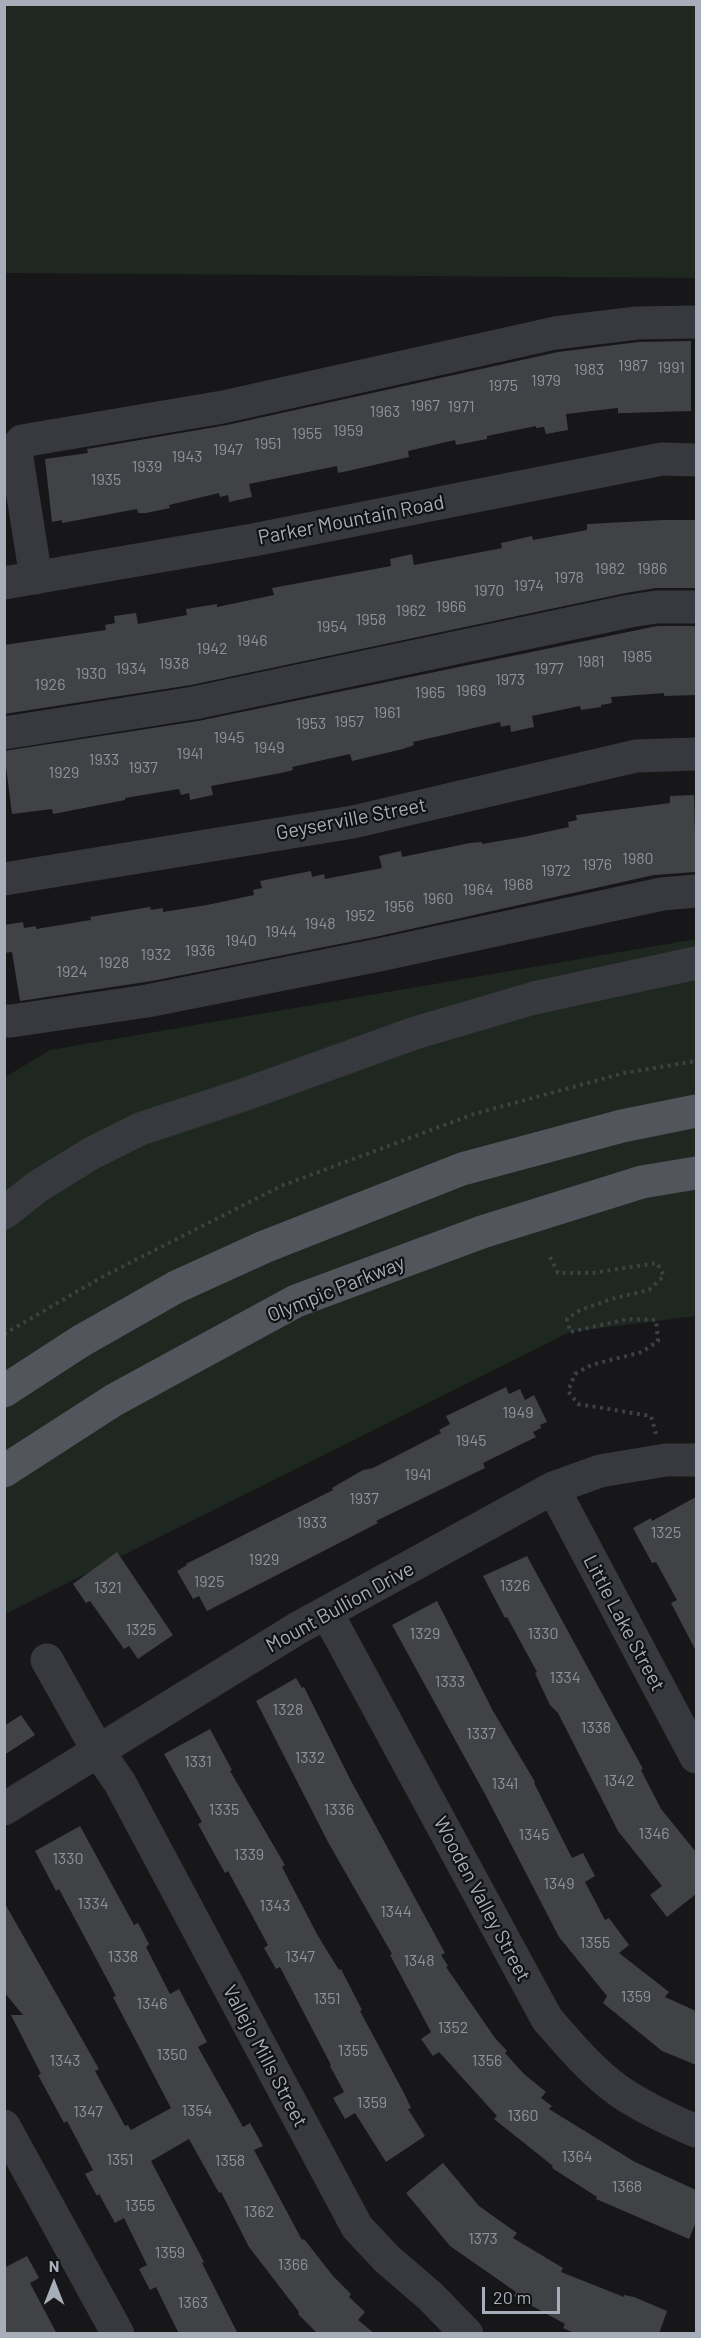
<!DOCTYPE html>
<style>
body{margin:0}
#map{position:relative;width:701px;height:2338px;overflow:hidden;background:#171719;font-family:Barlow,sans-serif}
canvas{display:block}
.frame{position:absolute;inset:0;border:6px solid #a8adba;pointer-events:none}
.north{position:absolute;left:24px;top:2254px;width:60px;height:60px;-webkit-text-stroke:4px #121214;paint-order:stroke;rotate:0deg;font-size:16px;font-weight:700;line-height:24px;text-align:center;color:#a8adba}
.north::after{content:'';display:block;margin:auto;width:21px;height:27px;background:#a8adba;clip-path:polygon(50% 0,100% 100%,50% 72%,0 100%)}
.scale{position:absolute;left:482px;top:2287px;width:78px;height:27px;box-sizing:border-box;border:3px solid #a8adba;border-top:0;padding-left:8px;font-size:18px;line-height:21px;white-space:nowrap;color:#a8adba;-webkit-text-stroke:4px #121214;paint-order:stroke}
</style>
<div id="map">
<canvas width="701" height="2338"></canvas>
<div class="frame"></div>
<div class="north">N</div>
<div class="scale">20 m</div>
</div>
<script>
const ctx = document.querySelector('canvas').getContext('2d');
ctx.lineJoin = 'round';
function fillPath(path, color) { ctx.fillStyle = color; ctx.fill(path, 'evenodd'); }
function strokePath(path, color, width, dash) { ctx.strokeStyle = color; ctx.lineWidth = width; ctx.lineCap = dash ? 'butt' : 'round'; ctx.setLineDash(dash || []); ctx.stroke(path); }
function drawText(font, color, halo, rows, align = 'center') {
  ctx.font = font + ' Barlow,sans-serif'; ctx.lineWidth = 4.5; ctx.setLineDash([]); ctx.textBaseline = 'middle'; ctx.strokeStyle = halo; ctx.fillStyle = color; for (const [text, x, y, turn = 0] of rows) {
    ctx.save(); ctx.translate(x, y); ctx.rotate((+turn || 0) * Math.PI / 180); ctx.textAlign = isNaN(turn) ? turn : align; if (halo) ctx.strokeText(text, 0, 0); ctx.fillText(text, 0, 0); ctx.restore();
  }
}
const green = new Path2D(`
 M5,4L696,5V278L5,273Z
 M696,939V1316L570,1332L5,1614V1077L50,1050Z`);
const building = new Path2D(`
 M691,341V411L626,413H618V408L566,414L568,430L546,434L544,427L536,428V426L487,436V439L456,445L455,440L408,451L409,457L352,470L338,473L337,466L249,484L252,497L229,502L228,495L220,497L219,493L169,505L170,508L146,513H138L137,509L62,523V520L52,522L45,459L88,453L87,449L99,447L227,425L558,352L638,342Z
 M664,520H696V588H656L626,593L191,685L4,714V645L106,630L105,625L115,623L114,616L136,613L138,624L187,615L186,609L217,604V607L274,595L272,588L391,566L390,559L412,554L414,565L502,548L501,543L532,536L533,540L587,530V524Z
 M657,626H695L696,695L664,696V693L611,697L612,703L601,705V707L581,710L580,706L532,716L534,727L511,732L510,725L501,727L500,722L413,742L414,745L403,749L352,761L350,754L292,767L293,770L281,773L211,786L213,795L190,800L189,793L181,795L179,789L125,798V800L53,814L52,809L12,814L4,751L198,721Z
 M694,795L696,872L654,875L375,937L152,981L20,1001L12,952L4,953V925L23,922L24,928L36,926V929L91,920L90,917L150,907L151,910L163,908V912L207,905L254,895L253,890L262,888L260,881L311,871L312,877L324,874L325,879L382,868L379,856L401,851L402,857L470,843L482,842V844L523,837L569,827L568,822L577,820L576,815L670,803V796Z
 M506,1387L509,1394L520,1389L525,1400L534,1395L547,1422L540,1425L541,1428L533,1432L536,1437L483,1463L485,1468L376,1521L378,1523L207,1611L199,1596L193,1599L177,1571L187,1565L186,1564L333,1490L332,1488L363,1470L373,1468L441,1433L439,1430L450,1424L446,1416Z
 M696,1497V1651L671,1603L677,1600L656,1562L652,1563L633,1528L651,1518L652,1521Z
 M117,1552L173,1635L138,1659L129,1646L124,1649L90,1601L86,1603L73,1584Z
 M527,1556L643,1769L641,1770L661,1809L696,1852V1894L667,1917L650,1895L662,1886L618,1831L558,1713L550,1705L540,1684L535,1673L537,1672L507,1617L505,1618L483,1576Z
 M437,1601L493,1711L535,1782L534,1783L572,1858L583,1853L595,1876L585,1882L605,1920L609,1918L629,1945L619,1953L669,1992L665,1997L696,2011V2065L662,2051L603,2003L607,1996L559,1937L486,1796L392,1625Z
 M296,1678L302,1688L304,1687L350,1779L445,1953L441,1955L448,1966L446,1967L495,2038L507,2051L505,2053L524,2074L546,2092L541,2098L552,2106L549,2109L635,2162L696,2190V2222L689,2239L596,2199L597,2197L552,2168L553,2166L494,2119L497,2116L439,2052L433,2056L421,2039L431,2032L390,1955L392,1954L328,1842L256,1701Z
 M21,1715L35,1735L4,1755V1726Z
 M210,1729L232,1770L230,1771L285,1865L282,1867L318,1936L339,1970L341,1969L362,2010L360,2011L405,2095L411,2108L408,2109L425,2136L386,2162L355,2113L345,2119L333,2098L344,2092L330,2066L331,2065L280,1967L276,1969L264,1948L268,1945L228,1871L225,1873L210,1846L198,1824L202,1822L164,1754Z
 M80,1826L134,1925L138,1923L149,1944L146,1947L170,1994L179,1989L207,2042L198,2047L243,2127L250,2123L263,2146L254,2150L302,2240L304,2239L333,2276L351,2294L349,2297L365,2312L358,2320L375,2334H318L298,2314L299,2312L249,2247L221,2192L219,2193L189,2139L151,2161L204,2262L202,2263L238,2334H179L156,2287L150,2290L139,2269L147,2265L124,2218L115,2223L99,2194L97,2196L85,2174L93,2170L67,2121L64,2123L38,2075L41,2074L11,2015H23L4,1992V1902L99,2069L95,2071L125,2126L128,2125L131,2130L171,2108L113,1997L116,1996L59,1889L56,1891L35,1851Z
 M443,2163L479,2206L517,2233L513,2238L563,2268L561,2272L624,2297V2295L634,2297L667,2311L659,2334H576L563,2328L565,2324L514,2296L516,2292L450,2246L406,2193Z
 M27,2256L39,2278L30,2283L57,2334H4V2268Z`);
const path = new Path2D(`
 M550,1257L558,1273H592L657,1263L664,1276L649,1290L611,1299L580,1310L567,1319L570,1332L628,1319L656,1320L658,1341L642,1352L591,1365L575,1374L568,1391L578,1404L651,1416L656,1434
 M4,1334L102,1277L281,1186L474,1114L624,1073L696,1061`);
const minor = new Path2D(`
 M36,578L17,458L16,449L22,441L223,407L555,333L637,323L696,322
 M4,583L253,540L662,459L696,460
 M4,733L194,703L630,611L656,607H696
 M4,879L353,822L636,756L696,754
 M4,1021H11L147,1001L379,955L662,894L696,891
 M4,1213L37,1187L92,1153L140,1129L246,1094L415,1033L534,998L696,963
 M553,1488L696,1757
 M327,1613L547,2019C569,2044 591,2071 619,2091C642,2107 670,2120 696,2131
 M47,1660L98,1751L120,1783L357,2227L387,2259L430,2296L467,2334
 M4,1809L298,1628L553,1488L600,1471L666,1460H696
 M4,2126L118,2334`);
const major = new Path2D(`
 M4,1391L81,1341L176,1287L264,1247L462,1169L622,1126L696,1111
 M4,1471L114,1400L296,1301L482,1232L642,1182L696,1173`);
const numberNames = [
 ["1987",633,366],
 ["1991",671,368],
 ["1983",589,370],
 ["1979",546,381],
 ["1975",503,386],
 ["1967",425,406],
 ["1971",461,407],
 ["1963",385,412],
 ["1959",348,431],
 ["1955",307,434],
 ["1951",268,444],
 ["1947",228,450],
 ["1943",187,457],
 ["1939",147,467],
 ["1935",106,480],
 ["1982",610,569],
 ["1986",652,569],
 ["1978",569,578],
 ["1974",529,586],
 ["1970",489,591],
 ["1966",451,607],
 ["1962",411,611],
 ["1958",371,620],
 ["1954",332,627],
 ["1946",252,641],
 ["1942",212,649],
 ["1985",637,657],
 ["1981",591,662],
 ["1938",174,664],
 ["1934",131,669],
 ["1977",549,669],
 ["1930",91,674],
 ["1973",510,680],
 ["1926",50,685],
 ["1969",471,691],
 ["1965",430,693],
 ["1961",387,713],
 ["1957",349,722],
 ["1953",311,724],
 ["1945",229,738],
 ["1949",269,748],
 ["1941",190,754],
 ["1933",104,760],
 ["1937",143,768],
 ["1929",64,773],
 ["1980",638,859],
 ["1976",597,865],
 ["1972",556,871],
 ["1968",518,885],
 ["1964",478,890],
 ["1960",438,899],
 ["1956",399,907],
 ["1952",360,916],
 ["1948",320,924],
 ["1944",281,932],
 ["1940",241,941],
 ["1936",200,951],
 ["1932",156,955],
 ["1928",114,963],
 ["1924",72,972],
 ["1949",518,1413],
 ["1945",471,1441],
 ["1941",418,1475],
 ["1937",364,1499],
 ["1933",312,1523],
 ["1325",666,1533],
 ["1929",264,1560],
 ["1925",209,1582],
 ["1326",515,1586],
 ["1321",108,1588],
 ["1325",141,1630],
 ["1329",425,1634],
 ["1330",543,1634],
 ["1334",565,1678],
 ["1333",450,1682],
 ["1328",288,1710],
 ["1338",596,1728],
 ["1337",481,1734],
 ["1332",310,1758],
 ["1331",198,1762],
 ["1342",619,1781],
 ["1341",505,1784],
 ["1335",224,1810],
 ["1336",339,1810],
 ["1346",654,1834],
 ["1345",534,1835],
 ["1339",249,1855],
 ["1330",68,1859],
 ["1349",559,1884],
 ["1334",93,1904],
 ["1343",275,1906],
 ["1344",396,1912],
 ["1355",595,1943],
 ["1338",123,1957],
 ["1347",300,1957],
 ["1348",419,1961],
 ["1359",636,1997],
 ["1351",327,1999],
 ["1346",152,2004],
 ["1352",453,2028],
 ["1355",353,2051],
 ["1350",172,2055],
 ["1343",65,2061],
 ["1356",487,2061],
 ["1359",372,2103],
 ["1354",197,2111],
 ["1347",88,2112],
 ["1360",523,2116],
 ["1364",577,2157],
 ["1351",120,2160],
 ["1358",230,2161],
 ["1368",627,2187],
 ["1355",140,2206],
 ["1362",259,2212],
 ["1373",483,2239],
 ["1359",170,2253],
 ["1366",293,2265],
 ["1363",193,2303]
];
const streetNames = [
 ["Parker Mountain Road",351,520,-11],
 ["Geyserville Street",351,819,-11],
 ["Olympic Parkway",336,1289,-22],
 ["Mount Bullion Drive",340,1607,-29],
 ["Little Lake Street",624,1623,62],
 ["Wooden Valley Street",482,1899,62],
 ["Vallejo Mills Street",265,2056,62]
];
fillPath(green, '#1e2720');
fillPath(building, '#414246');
strokePath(path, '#3d4045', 4, [3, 4.5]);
strokePath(minor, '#37393e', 33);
strokePath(major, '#53555d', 33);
drawText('16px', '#8e929d', null, numberNames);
drawText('20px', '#a8adba', '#121214', streetNames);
</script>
